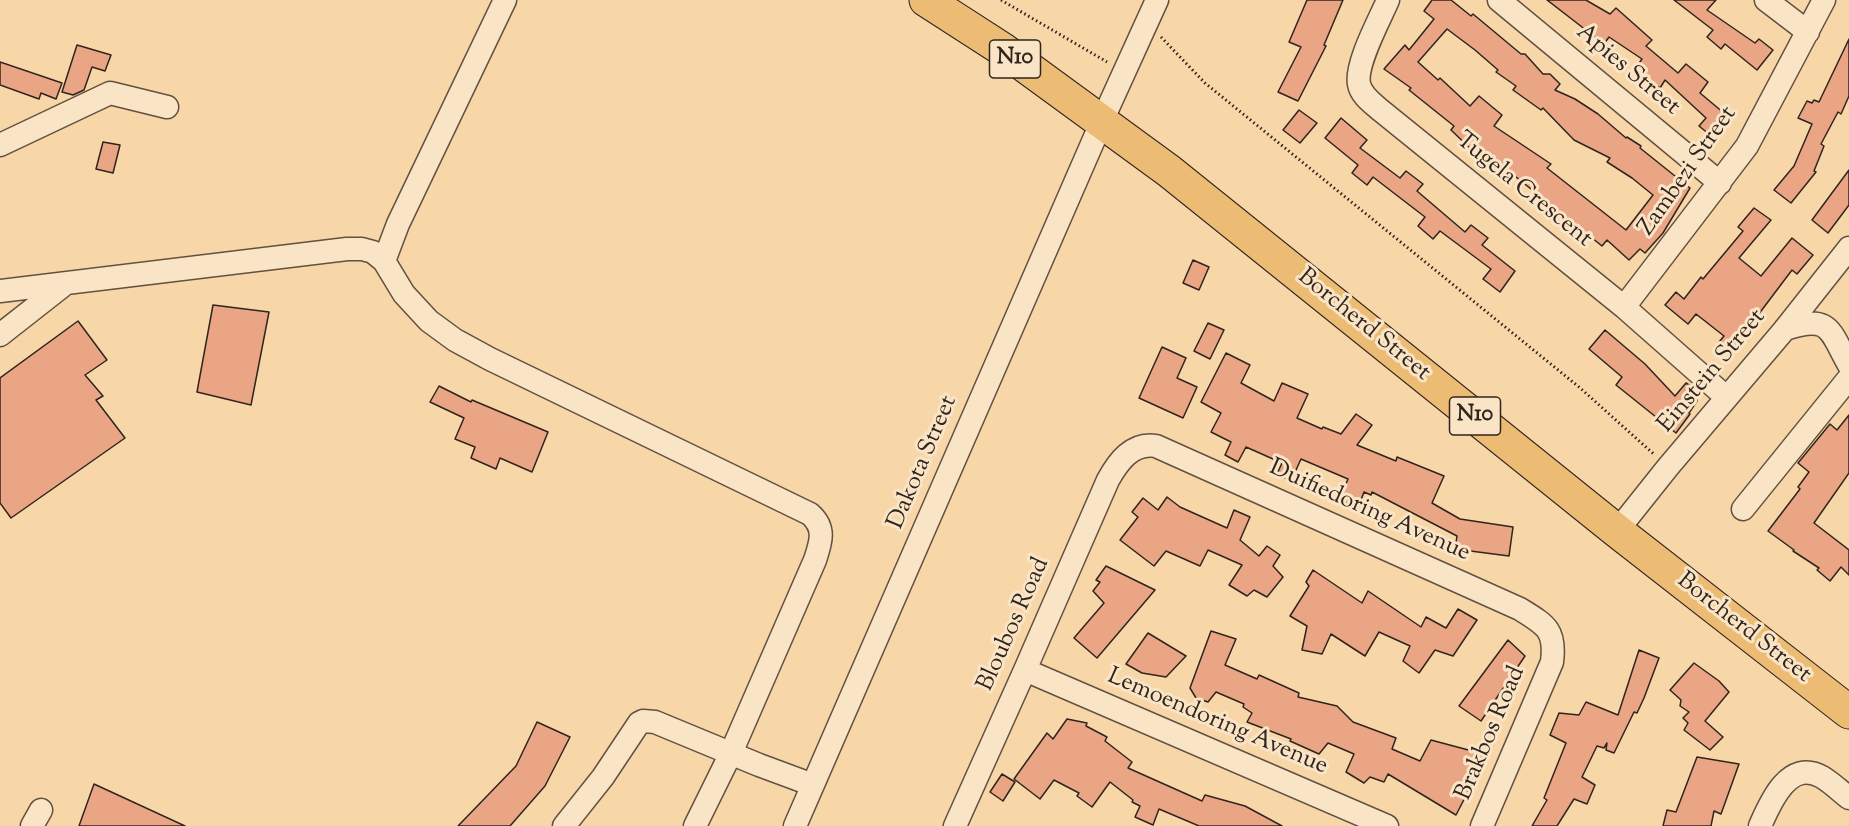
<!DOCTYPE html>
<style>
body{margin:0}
canvas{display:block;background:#f7d6a8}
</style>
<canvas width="1849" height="826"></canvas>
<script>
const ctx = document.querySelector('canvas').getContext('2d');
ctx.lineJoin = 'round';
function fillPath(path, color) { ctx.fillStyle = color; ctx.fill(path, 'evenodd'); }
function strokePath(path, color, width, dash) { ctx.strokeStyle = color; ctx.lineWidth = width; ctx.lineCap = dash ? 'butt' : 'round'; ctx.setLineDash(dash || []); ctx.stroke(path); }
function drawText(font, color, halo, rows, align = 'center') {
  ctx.font = font + ' "Sorts Mill Goudy",serif'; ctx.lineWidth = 6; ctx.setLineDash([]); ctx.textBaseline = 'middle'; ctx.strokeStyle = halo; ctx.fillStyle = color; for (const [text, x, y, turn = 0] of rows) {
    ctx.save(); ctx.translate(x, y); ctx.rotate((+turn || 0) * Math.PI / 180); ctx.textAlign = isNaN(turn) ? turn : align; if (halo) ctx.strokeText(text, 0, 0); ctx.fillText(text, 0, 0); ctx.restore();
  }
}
const building = new Path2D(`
 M1307,0H1343L1324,45L1326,46L1298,101L1278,92L1301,47L1289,42Z
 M1432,0H1451L1471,16L1473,14L1521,54H1525L1543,74H1550L1560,84L1555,90L1575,99L1598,114L1626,138L1627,137L1641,146L1640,148L1690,188L1663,233L1645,253L1640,249L1629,260L1607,240L1602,246L1506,169L1504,171L1479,148L1475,153L1451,130L1454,126L1409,90L1411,88L1384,69L1405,45L1409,50L1434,19L1424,11ZM1447,29L1475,50L1498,70L1496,72L1516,86L1513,90L1541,110L1543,108L1574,140L1610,158L1607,162L1632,178L1653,195L1626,230L1547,168L1551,164L1494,126L1502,115L1479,96L1470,106L1440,78L1438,80L1418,62Z
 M1547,0H1586L1610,14L1616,8L1652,40L1646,46L1678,73L1686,64L1708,82L1700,93L1731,119L1715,139L1699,126L1706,118L1665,80L1660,88L1635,69L1642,59L1609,37L1604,44Z
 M1674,0H1716L1707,10L1755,43L1759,39L1773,50L1757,70L1725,44L1721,49L1707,37L1713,30Z
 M1849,39V96L1841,114L1838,112L1821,144L1824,146L1814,171L1816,172L1791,203L1774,190L1794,166L1812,124L1798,118L1807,101L1812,103L1814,100L1819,102Z
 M77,45L111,55L105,71L92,67L84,90L73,95L62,92Z
 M0,62L62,83L56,99L41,93L39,99L0,85Z
 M1299,110L1317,123L1300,143L1283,130Z
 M1341,118L1367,140L1360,148L1400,178L1406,171L1423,184L1417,191L1465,232L1471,225L1488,238L1482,245L1515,271L1500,292L1483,279L1491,269L1440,231L1433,239L1418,226L1425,217L1373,177L1367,185L1352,173L1358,165L1325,138Z
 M103,142L120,145L113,173L96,169Z
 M1849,170V205L1828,233L1812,220Z
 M1754,208L1771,220L1739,258L1761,276L1792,238L1813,255L1797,274L1792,270L1749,327L1753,329L1732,352L1719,342L1724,336L1696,314L1688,324L1665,305L1676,292L1684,299L1701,277L1703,279L1743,231L1738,227Z
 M1193,260L1209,267L1199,290L1183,283Z
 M213,305L269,312L251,405L197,392Z
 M78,321L107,360L85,375L103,396L96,400L125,438L11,518L0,503V378Z
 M1208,323L1224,330L1210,359L1194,351Z
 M1605,330L1645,364L1675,396L1686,383L1697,390V401L1689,413L1690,414L1676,433L1616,385L1622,377L1589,349Z
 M1162,347L1186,358L1177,378L1197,387L1183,418L1139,398Z
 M1226,353L1250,365L1241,383L1274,401L1282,383L1308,394L1297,418L1322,429L1323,427L1341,434L1356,414L1372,425L1357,445L1396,461L1397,457L1444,476L1432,503L1460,519L1513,527L1509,556L1455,549L1457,536L1372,492L1371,495L1364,492L1358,508L1339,500L1348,479L1301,459L1291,481L1277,474L1282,463L1246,447L1238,462L1225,455L1231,442L1211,432L1221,413L1201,402Z
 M439,386L471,402L472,400L548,432L532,472L500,458L496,469L471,458L475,447L455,439L464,418L430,402Z
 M1849,415V473L1814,523L1849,550V575L1841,567L1830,581L1817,570L1819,568L1793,551L1794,550L1768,531L1800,489L1798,487L1809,472L1798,463L1830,424L1837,430Z
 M1167,497L1180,507L1227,528L1234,510L1250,517L1240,540L1259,556L1267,546L1280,555L1273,566L1283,577L1267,597L1254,590L1247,596L1229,585L1242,565L1208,550L1200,566L1166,551L1154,566L1120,540L1138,517L1132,512L1143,498L1158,510Z
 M1106,566L1155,590L1097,658L1074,638L1104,603L1093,591L1100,582L1096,580Z
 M1313,570L1362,603L1368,591L1421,627L1426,617L1446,628L1458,609L1477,620L1453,656L1435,650L1419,673L1403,661L1410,646L1379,632L1365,656L1331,634L1322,654L1302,650L1307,626L1290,616L1309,586L1306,582Z
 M1211,631L1236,639L1225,665L1257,679L1259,675L1299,693L1298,697L1337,706L1353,722L1396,738L1392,749L1420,761L1431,740L1487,755L1456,815L1388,774L1384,782L1370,777L1364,783L1346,772L1354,754L1328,743L1319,754L1290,741L1291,739L1247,722L1252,713L1243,707L1244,704L1216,692L1208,702L1196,698L1190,688Z
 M1148,633L1186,656L1166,677L1142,673L1126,664Z
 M1508,640L1525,656L1481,721L1459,706Z
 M1639,650L1659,658L1644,698L1637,713L1634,712L1614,753L1606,750L1607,743L1604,748L1597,746L1582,777L1595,785L1587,804L1574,799L1557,826H1532L1547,800L1544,798L1566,743L1550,735L1559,713L1579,715L1586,702L1618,715Z
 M1694,663L1719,681L1729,692L1705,721L1723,737L1710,750L1684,730L1688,723L1683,718L1689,712L1680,706L1681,700L1670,690Z
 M1067,719L1087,723L1086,726L1107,737L1105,741L1132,762L1128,768L1202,801L1205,795L1245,806L1282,826H1199L1159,809L1153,825L1135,817L1140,806L1132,802L1133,800L1110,782L1092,807L1077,796L1079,793L1054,780L1040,799L1014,779L1047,733L1053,739Z
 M537,722L570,737L545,786L510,826H458L516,766Z
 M1697,757L1739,764L1721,814L1714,811L1711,826H1663L1667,810L1676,812Z
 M1002,774L1015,782L1003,801L990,792Z
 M94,784L185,826H79Z`);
const path = new Path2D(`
 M1001,0L1107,62
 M1161,37L1205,83L1579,387L1655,455`);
const minor = new Path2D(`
 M1388,0C1380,19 1355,64 1359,84C1361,95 1371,102 1379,109L1624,307L1726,397
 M1499,0L1720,183
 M1766,0L1808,32
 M0,145L110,93L167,107
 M384,261L398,224L505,0
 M0,291L347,249H362L373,252L384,261L404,294L429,321L455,340L490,359L810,514C826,528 821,542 815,560L731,753L695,826
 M1624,307L1747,146L1824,0
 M1785,329C1831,314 1829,330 1849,365
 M0,335L65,284
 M1743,509L1849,378
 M1617,531L1668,467L1785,329L1849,248
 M1025,670L1387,826
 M32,826L41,810
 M564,826L603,777L639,723L643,721L655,722L759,765L813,785
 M795,826L1102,121L1157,0
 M955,826L1025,670L1108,480C1118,462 1132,442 1156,446L1520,609C1546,625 1556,630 1552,662L1482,826
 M1760,826C1770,803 1789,758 1822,777C1832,783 1840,791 1849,798`);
const highway = new Path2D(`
 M926,0L1002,49L1169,171L1617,531L1849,712`);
const shields = [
 [1015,59,51],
 [1475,416,51]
];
const shieldNames = [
 ["N10",1015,59],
 ["N10",1475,416]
];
const streetNames = [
 ["Apies Street",1627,71,40],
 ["Zambezi Street",1689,172,-55],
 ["Tugela Crescent",1523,191,39],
 ["Borcherd Street",1363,326,39],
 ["Einstein Street",1713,372,-50],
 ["Dakota Street",924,463,-67],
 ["Duifiedoring Avenue",1369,512,24],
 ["Bloubos Road",1015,625,-66],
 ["Borcherd Street",1743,629,38],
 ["Lemoendoring Avenue",1217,723,23],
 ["Brakbos Road",1492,734,-67]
];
fillPath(building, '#eaa684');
strokePath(building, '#30241e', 1.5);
strokePath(minor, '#625040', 25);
strokePath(highway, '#30241e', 35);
strokePath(path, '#30241e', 3, [1.5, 3]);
strokePath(minor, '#fae4c6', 22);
strokePath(highway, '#ecbb74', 33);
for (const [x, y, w] of shields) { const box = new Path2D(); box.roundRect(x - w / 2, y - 19, w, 38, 4.5); ctx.fillStyle = '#fae4c6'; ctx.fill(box); strokePath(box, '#30241e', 1.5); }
drawText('bold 22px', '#30241e', null, shieldNames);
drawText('24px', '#30241e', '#fae4c6', streetNames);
</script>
